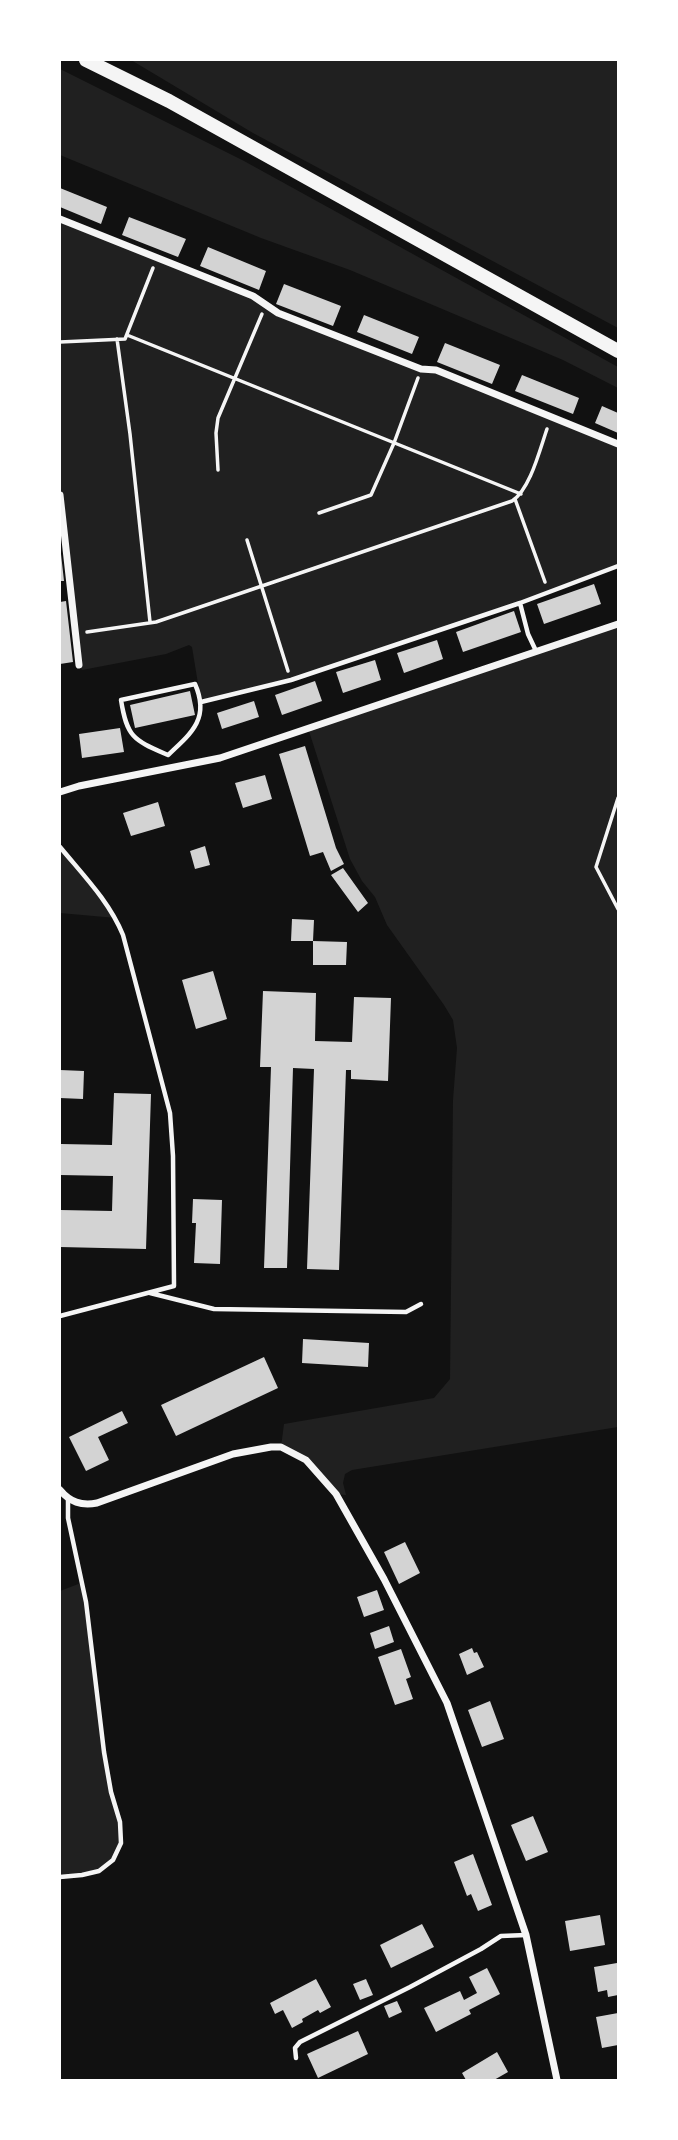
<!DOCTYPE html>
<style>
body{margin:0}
#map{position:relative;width:678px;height:2140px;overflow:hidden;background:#111;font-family:Overpass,sans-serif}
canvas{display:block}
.frame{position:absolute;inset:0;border:61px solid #fff;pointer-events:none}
</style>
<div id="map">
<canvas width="678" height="2140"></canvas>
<div class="frame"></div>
</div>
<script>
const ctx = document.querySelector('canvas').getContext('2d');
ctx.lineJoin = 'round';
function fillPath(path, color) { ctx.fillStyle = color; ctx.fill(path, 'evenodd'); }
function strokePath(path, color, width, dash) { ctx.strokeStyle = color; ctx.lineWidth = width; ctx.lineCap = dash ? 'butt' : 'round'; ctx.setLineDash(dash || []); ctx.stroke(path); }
const green = new Path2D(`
 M131,60H618V328L253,133Z
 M60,69L244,161L618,367V388L563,360L350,270L261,238L60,155Z
 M60,219L253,296L265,306L421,369L436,370L618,444V566L520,603L291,680L201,702L192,647L189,645L166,654L82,670L79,665L60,495Z
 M618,624V1427L352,1470L345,1474L343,1483L346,1495L336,1494L314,1466L281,1447L284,1424L434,1398L450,1379L453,1100L457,1048L453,1020L444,1005L387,925L375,897L362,881L350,859L308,728Z
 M60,847L116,918L60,913Z
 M81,1583L104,1752L120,1822L121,1843L113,1860L99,1871L60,1877V1591Z`);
const building = new Path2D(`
 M60,188L107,207L101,224L60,207Z
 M129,217L186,239L178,257L122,235Z
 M208,247L266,271L259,290L200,266Z
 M284,284L341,306L333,326L276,304Z
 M364,315L419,337L412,354L357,332Z
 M445,343L500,365L492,384L437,362Z
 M522,375L579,398L573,414L515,391Z
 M602,406L618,413V433L595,423Z
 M60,554H61L64,581H60Z
 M594,584L601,604L544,624L537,604Z
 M66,601L73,662L60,664V602Z
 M514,611L521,632L463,652L456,632Z
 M437,640L443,659L404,673L397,653Z
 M375,660L381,680L343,693L336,672Z
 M315,681L322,701L282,715L275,695Z
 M190,691L195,715L135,728L130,705Z
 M254,701L259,717L222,729L217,713Z
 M120,728L124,752L82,758L79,734Z
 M305,746L336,848L344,864L331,871L323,852L310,856L279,754Z
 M265,775L272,799L243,808L235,783Z
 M158,802L165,826L131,836L123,813Z
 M205,846L210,865L195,869L190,851Z
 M343,868L368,903L358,912L331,875Z
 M292,919L314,920L313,941H291Z
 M313,941L347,942L346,965H313Z
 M213,971L227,1019L196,1029L182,980Z
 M263,991L316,993L315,1041L352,1042L354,997L391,998L388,1081L351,1079V1070H346L339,1270L307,1269L314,1069L293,1068L287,1268H264L271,1067H260Z
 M60,1070L84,1071L83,1099L60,1098Z
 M114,1093L151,1094L146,1249L60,1247V1210L112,1211L113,1176L60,1175L61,1144L112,1145Z
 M193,1199L222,1200L220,1264L194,1263L196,1223H192Z
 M303,1339L369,1343L368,1367L302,1363Z
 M264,1357L278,1388L176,1436L161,1405Z
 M122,1411L128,1423L98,1437L109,1460L86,1471L69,1437Z
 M405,1542L420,1573L399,1584L384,1552Z
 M377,1590L384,1610L364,1617L357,1597Z
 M389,1626L394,1642L375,1649L370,1633Z
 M472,1648L474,1653L477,1652L484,1667L467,1675L459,1654Z
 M401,1649L411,1677L406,1679L413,1699L395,1705L378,1657Z
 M490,1701L504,1739L482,1747L468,1710Z
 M533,1816L548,1852L526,1861L511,1825Z
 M473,1854L492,1905L478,1911L471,1894L467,1896L454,1862Z
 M600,1915L605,1945L570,1951L565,1921Z
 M422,1924L434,1947L391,1968L380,1945Z
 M617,1963L618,1995L608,1997L607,1990L598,1992L594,1967Z
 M487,1968L500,1994L469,2010L471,2014L436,2032L424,2008L460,1991L464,2000L477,1993L469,1977Z
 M316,1979L331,2007L320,2013L318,2010L302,2019L303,2022L292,2028L283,2010L275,2014L270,2003Z
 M366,1979L373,1995L360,2000L353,1984Z
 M397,2001L402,2012L389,2018L384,2006Z
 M618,2013V2045L602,2048L596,2017Z
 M358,2031L368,2054L318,2078L307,2054Z
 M497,2052L508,2072L494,2080H466L462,2073Z`);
const path = new Path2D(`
 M127,335L521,494
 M117,339L130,434L150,622
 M60,342L125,339L153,268
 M218,470L216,433L218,418L262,314
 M515,499L545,582
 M319,513L371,495L394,443L418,378
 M247,540L288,671
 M87,632L156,622L512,501C530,490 540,449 547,429
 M618,798L596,867L618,909`);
const service = new Path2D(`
 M520,603L528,634L536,651
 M195,684C210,718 192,733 168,755C134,740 127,738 121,700Z
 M201,702L291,680L520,603L618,566
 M60,847C83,875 109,901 123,935L170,1113L173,1156L174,1286L60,1316
 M150,1293L214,1309L406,1312L421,1304
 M60,1877L82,1875L99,1871L113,1860L121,1843L120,1822L111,1792L104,1752L86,1602L68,1518V1499
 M296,2058L295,2048L300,2042L410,1987L481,1949L501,1936L526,1935`);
const minor = new Path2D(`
 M60,219L253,296L278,313L421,369L436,370L618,444
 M60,495L79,665
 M60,792L79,786L220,758L618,624
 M60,1490C70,1502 81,1506 97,1503L233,1454L271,1447H281L306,1460L336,1494L384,1579L447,1703L526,1935L557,2080`);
const primary = new Path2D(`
 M86,60L169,101L618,351`);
fillPath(green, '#202020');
fillPath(building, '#d3d3d3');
strokePath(path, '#f5f5f5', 3.5);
strokePath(service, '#f5f5f5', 4.5);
strokePath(minor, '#f5f5f5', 7);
strokePath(primary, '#f5f5f5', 14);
</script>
